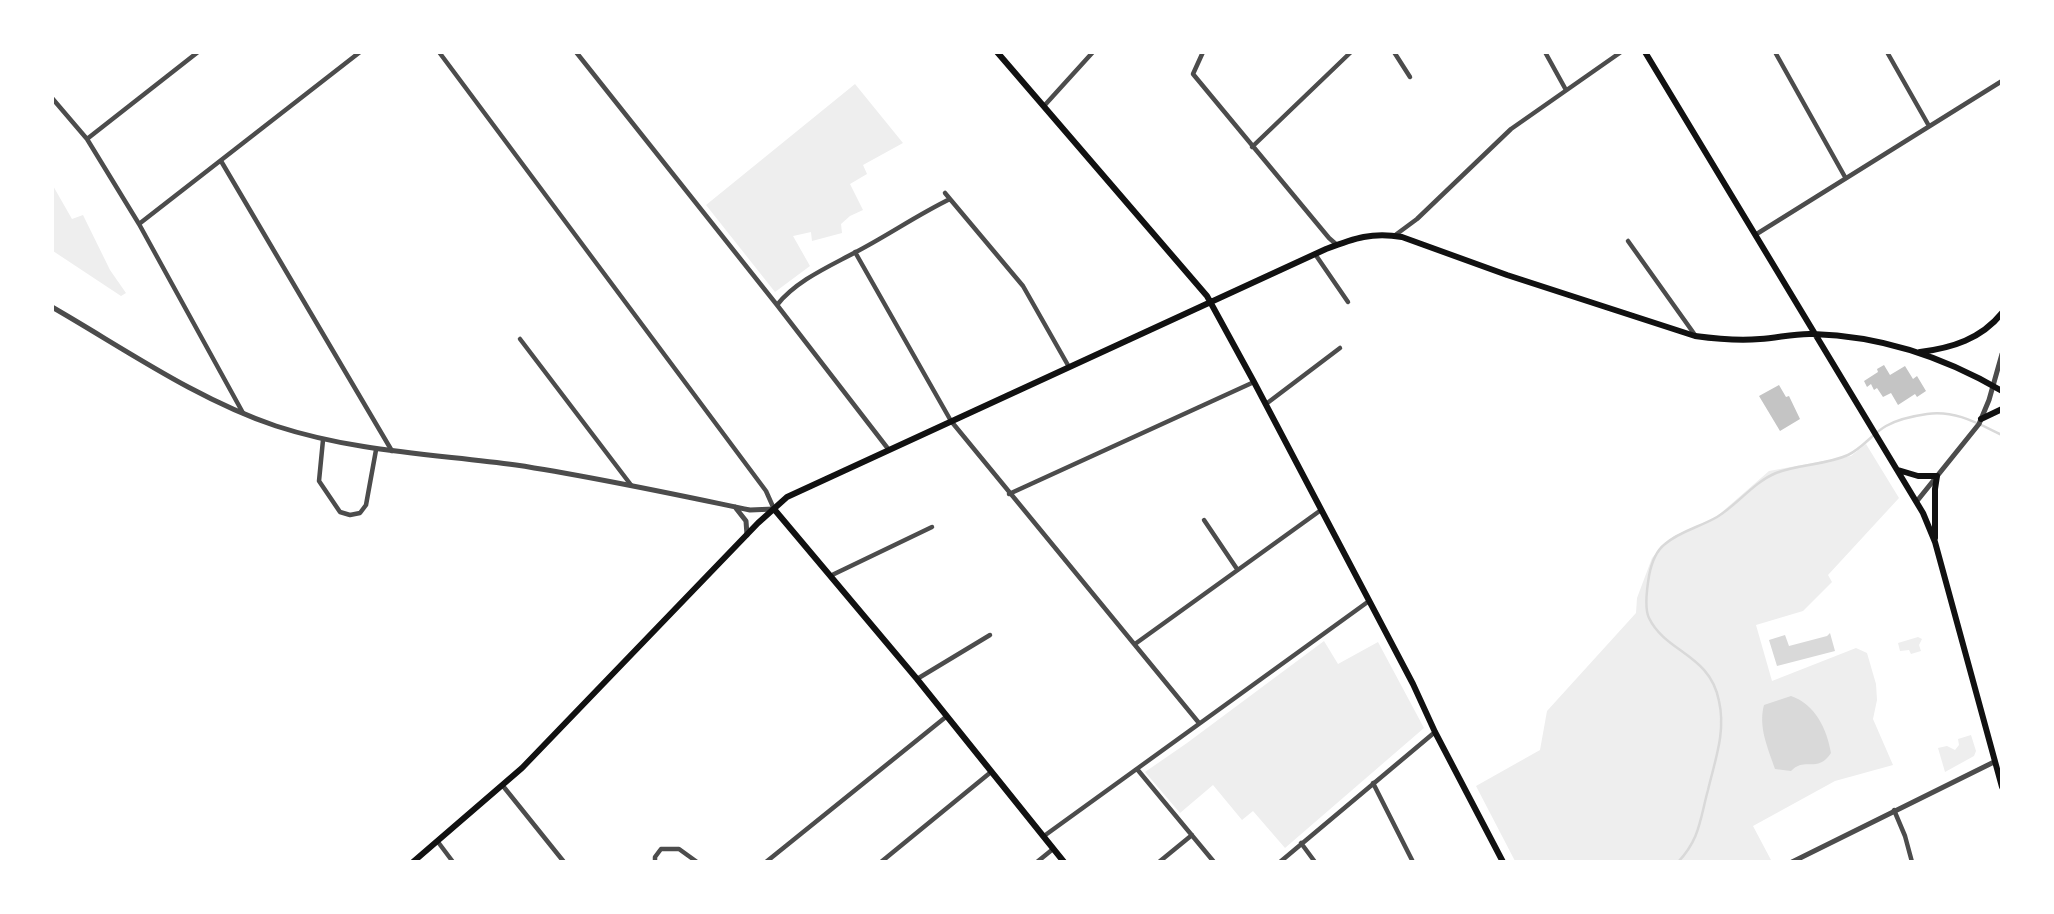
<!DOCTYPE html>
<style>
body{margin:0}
#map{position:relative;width:2054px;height:914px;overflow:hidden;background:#fff;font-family:Figtree,sans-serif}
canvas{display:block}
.frame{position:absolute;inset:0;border:54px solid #fff;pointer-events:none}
</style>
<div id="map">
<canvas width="2054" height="914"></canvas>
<div class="frame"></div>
</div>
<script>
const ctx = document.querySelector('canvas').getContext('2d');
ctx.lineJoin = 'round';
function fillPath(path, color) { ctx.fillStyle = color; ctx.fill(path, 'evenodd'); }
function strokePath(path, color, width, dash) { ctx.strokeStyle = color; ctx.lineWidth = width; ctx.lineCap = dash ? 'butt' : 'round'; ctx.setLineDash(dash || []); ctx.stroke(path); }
const green = new Path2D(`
 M855,84L903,143L863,165L867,174L850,184L863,210L850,216L841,224L842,233L812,241L811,232L793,236L810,266L775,292L706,205Z
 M52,184L72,219L83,215L110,270L126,293L121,296L53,251Z
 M1866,444L1899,498L1828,575L1832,582L1803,611L1756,625L1772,681L1856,648L1867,653L1876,684L1877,700L1873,719L1893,765L1835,781L1753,826L1771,860L1768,861H1515L1476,786L1540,750L1547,711L1636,613L1637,598L1652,558L1674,536L1714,519L1769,471L1851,456Z
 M1918,637L1922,639L1919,645L1921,651L1911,654L1909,650L1900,651L1898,643Z
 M1324,641L1338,664L1378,642L1424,728L1285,848L1253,811L1242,820L1213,785L1180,813L1145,772L1187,743Z
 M1971,735L1976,751L1974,756L1945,772L1938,748L1947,746L1955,750L1959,745L1958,739Z`);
const water = new Path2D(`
 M1830,633L1835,651L1777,666L1769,640L1785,635L1789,646L1827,636Z
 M1791,696C1815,704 1827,729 1831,753C1817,774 1805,756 1791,771L1775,769C1768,748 1758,727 1764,705Z`);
const stream = new Path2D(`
 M1678,862C1700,839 1700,819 1708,790C1715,760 1726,732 1719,701C1710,654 1666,653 1649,618C1644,608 1647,588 1649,576C1651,565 1656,551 1665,544C1680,531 1700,527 1717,517C1737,505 1754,482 1776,473C1799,464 1826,465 1848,455C1863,448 1872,434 1886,426C1898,419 1913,416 1927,414C1955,410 1977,423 2002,435`);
const building = new Path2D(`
 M1884,365L1890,375L1905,366L1913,379L1917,376L1926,391L1917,397L1915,394L1898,405L1891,393L1883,397L1877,388L1874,390L1871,384L1867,387L1864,381L1878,372L1877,369Z
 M1779,385L1786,397L1789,396L1800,419L1780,431L1759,396Z`);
const minor = new Path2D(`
 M439,52L766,491L774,509
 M576,52L777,305L889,450
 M1203,52L1193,74L1329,238L1337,245
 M1394,52L1410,77
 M1545,52L1566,90
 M1775,52L1845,177
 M1887,52L1929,126
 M52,98L87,139L139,224L243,413
 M1044,106L1093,52
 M87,139L198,52
 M1252,147L1351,52
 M221,161L392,451
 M950,199L1023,286L1069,367
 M139,224L360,52
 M1755,235L2002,81
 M1394,236L1417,219L1511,129L1621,52
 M1628,241L1695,335
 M855,252L951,421L1199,723
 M1315,254L1348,302
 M777,305C796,281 828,267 854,253C887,236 917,215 950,199L945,193
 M520,339L631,485
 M1266,404L1340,348
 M323,440L319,481L340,512L350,515L360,513L366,505L376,450
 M1009,494L1254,382
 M1204,520L1237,569
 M830,576L932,527
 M1135,644L1321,510
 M917,679L990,635
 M1137,769L1214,862
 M1373,783L1413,862
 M503,786L564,862
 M1894,810L1905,836L1912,862
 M1044,836L1369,601
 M438,842L453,862
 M1301,843L1315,862
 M655,862V857L661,849H679L697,862
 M766,862L947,716
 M881,862L991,772
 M1037,862L1053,849
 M1159,862L1192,835
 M1280,862L1435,732`);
const tertiary = new Path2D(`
 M52,307C125,349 196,399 276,426C356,452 434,454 516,465C595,477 673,494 750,510L774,509
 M1917,501L1979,424L1989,400L2002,354
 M735,507L746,521L747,535
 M1792,862L1994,762`);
const secondary = new Path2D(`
 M997,52L1207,296L1254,382L1413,684L1435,732L1503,862
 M1645,52L1923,513L1935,542L2002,787
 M1920,352C1952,348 1981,339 2002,313
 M1981,419L2002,409
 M1898,470L1918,476H1937L1935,489V538
 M774,509L917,679L1064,862
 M413,862L522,768L758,523L787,497L1326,249C1355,238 1372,232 1402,237L1507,275L1695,336C1717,339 1738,341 1760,339C1778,338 1795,333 1813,334C1880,336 1944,357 2002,391`);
fillPath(green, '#eee');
fillPath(water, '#d9d9d9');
strokePath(stream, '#d9d9d9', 2.5);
fillPath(building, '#c4c4c4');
strokePath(minor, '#4c4c4c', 4.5);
strokePath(tertiary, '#4c4c4c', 5);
strokePath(secondary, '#111', 6);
</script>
